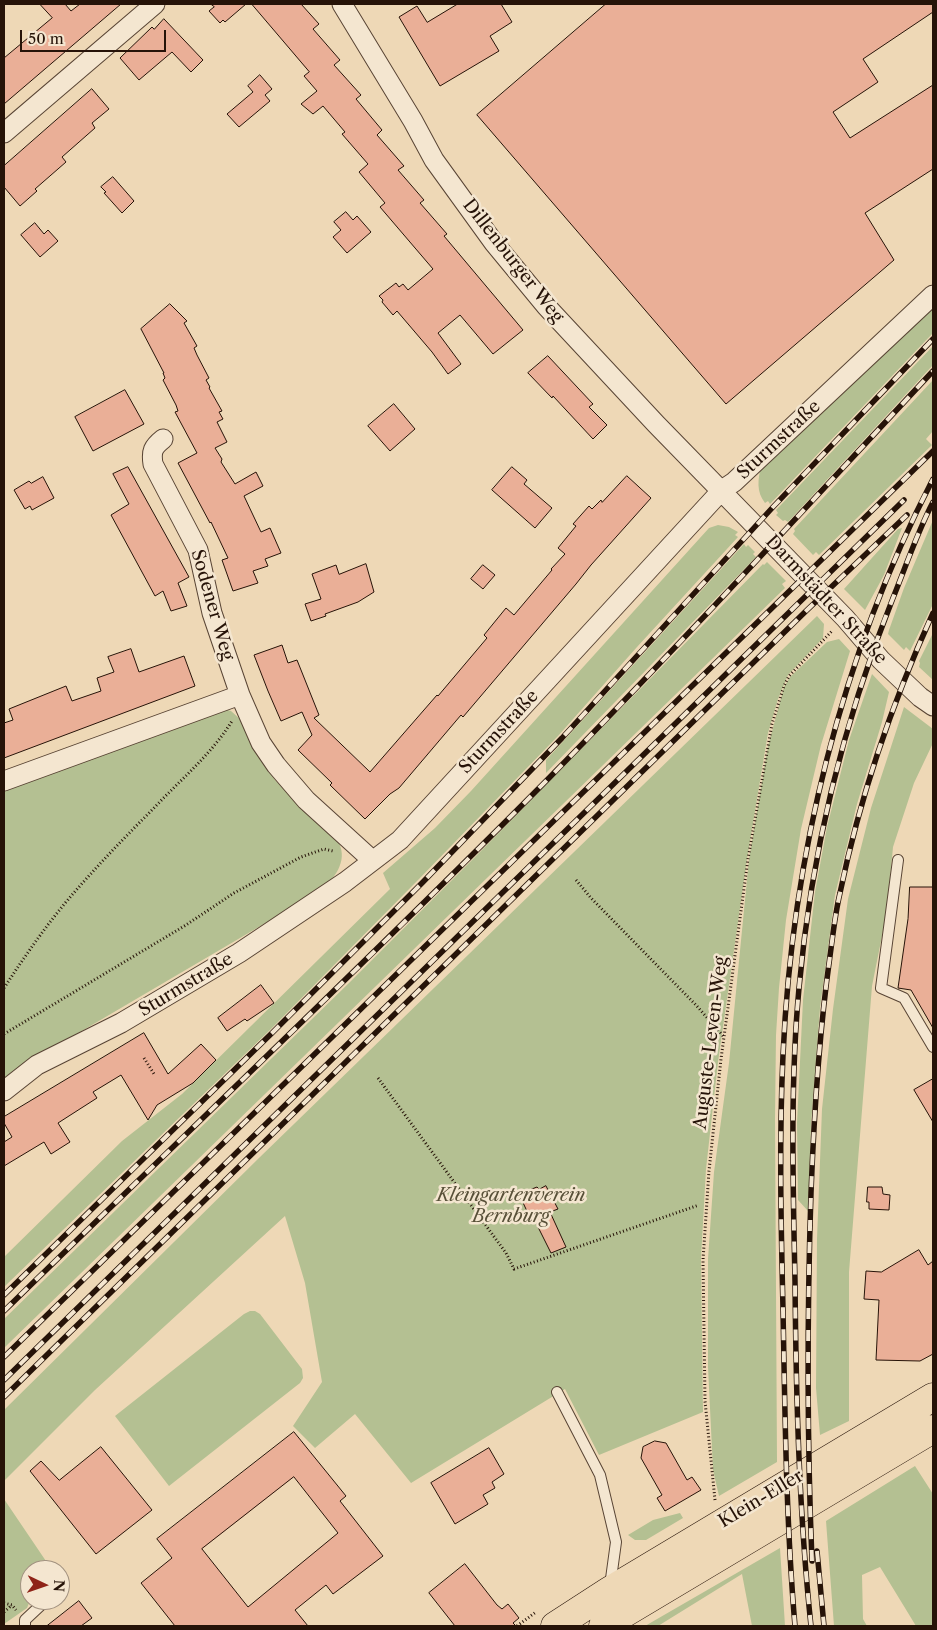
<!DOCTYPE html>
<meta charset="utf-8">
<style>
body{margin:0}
#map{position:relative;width:937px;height:1630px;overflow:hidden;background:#eed8b6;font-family:"Libre Caslon Text",serif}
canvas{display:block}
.frame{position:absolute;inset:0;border:5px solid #261308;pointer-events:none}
.north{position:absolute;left:20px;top:1560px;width:50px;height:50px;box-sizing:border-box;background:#f4e6d0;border:1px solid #a29280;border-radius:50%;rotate:93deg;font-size:14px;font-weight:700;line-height:20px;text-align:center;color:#261308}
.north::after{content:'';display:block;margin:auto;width:18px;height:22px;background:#8f2418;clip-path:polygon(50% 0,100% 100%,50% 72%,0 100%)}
.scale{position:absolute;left:20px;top:30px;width:146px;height:22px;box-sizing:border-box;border:2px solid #261308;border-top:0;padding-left:6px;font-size:15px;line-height:18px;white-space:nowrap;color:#261308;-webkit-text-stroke:4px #f4e6d0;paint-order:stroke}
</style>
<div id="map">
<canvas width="937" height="1630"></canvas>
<div class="frame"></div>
<div class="north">N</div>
<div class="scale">50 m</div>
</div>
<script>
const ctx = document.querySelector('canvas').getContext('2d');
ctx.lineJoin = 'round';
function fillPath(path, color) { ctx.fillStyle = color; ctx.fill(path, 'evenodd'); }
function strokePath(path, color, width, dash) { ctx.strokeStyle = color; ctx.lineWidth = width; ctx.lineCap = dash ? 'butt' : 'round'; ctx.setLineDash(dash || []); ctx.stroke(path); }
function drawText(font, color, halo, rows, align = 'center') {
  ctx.font = font + ' "Libre Caslon Text",serif'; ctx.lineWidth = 5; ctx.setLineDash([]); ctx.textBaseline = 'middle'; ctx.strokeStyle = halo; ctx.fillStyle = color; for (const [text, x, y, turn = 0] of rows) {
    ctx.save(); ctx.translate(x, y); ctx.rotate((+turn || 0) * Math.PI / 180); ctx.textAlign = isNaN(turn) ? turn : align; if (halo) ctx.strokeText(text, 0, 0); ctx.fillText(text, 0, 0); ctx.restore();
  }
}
const green = new Path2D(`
 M933,305V333L770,504L768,501L765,503C756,491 758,480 761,466Z
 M933,346V365L788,522L785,520L783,521L776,515L778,513L776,510Z
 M933,380V431L926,439L932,445L819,555L816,552L813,555L793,534L795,531L794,529Z
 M933,520V604L910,651L906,647L904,650L888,634L889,630L904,588Z
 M718,525L729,527L738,532L735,535L738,537L637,647L558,736L419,879L270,1030L4,1287V1257L122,1141L182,1094L390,889L383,873L435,828L471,791L709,528Z
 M902,528L884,575L865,610L844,589L898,529Z
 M744,544L746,547L748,545L755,552L753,554L756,557L546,773V760Z
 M767,562L786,581L782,584L785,588L4,1348V1319L349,983L474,858L763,564L764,565Z
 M817,616L824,624L823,638L788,675L778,699L768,733L747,859L718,1062L706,1169L701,1259L703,1412L599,1455L565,1389L411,1483L355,1414L315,1448L293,1426L322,1382L305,1283L285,1216L95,1390L4,1481V1410L260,1157Z
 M933,633V680L919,667L920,663L919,661Z
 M839,639L850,651L821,745L801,829L786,920L779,988L776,1035L775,1119L777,1462L719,1496L713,1470L708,1367V1259L714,1172L729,1063L749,859L768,746L784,687L790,677L827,642Z
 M872,674L889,692L882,722L857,804L835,895L820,1008L811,1125L808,1211L798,1200L797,1123L803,1000L815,892L827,827L849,740Z
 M904,707L933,729V743L914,783L893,847L887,911L872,986L849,1272V1421L820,1435L816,1388L817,1239L822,1109L833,1009L848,899L871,808Z
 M224,709L231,711L241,720L255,748L275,780L339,843C348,862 334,879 320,891L29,1062L4,1081V876L5,873L4,869V789Z
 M250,1311H255L260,1314L302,1369L303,1378L300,1383L169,1486L115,1416L244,1314Z
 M915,1466L933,1494V1626H916L880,1567L862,1575L863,1619L867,1626H834L826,1521Z
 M4,1499L52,1570H30V1600H52L47,1602L29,1603L27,1608L4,1624Z
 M680,1513L683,1518L646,1540H635L628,1535L653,1520Z
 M780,1548L785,1626H752L742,1574L658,1626H645Z`);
const building = new Path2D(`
 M40,4H65L71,11L80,4H121L4,104V58L52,18Z
 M211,4H246L225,22L223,20L220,23L209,11L214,7Z
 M252,4H301L319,24L313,29L340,60L334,65L361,95L356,99L382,130L377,135L404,166L398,170L424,200L420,203L447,234L444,236L523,330L493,354L460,315L438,333L461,364L448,374L432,352L397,311L393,315L382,302L383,300L379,296L396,283L399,287L403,284L408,290L433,269L380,207L385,203L359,172L368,164L342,134L345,132L323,106L313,114L301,104L317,91L304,76L309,72Z
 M458,4H501L512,22L490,36L499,51L440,86L399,17L417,6L427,22Z
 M606,4H933V12L863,59L878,82L833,112L850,138L933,85V169L865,213L894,260L726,404L477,115Z
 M164,19L203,60L191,72L172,52L139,80L120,58L152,27L154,29Z
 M260,75L272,89L265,95L270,101L239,127L227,114L253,92L248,86Z
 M92,89L109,109L92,123L95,128L62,157L66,162L35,189L37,191L20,206L4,187V166Z
 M113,177L134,201L122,213L104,193L106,192L101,187Z
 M346,212L353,220L357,216L371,232L347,253L333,237L341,230L334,222Z
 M35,223L44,234L48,230L58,241L40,257L21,235Z
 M170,304L187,321L184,323L197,346L194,348L197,355L209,378L206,380L210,387L209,388L222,411L219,412L223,419L217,422L227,442L215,448L222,459L221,462L235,484L256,472L263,486L244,496L261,532L270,528L281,553L265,559L268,566L253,571L258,583L233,591L222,560L228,558L211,522L210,523L178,463L197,453L175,412L178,411L176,405L163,380L165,378L163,373H164L141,329Z
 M548,356L593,404L589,407L607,425L593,439L553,396L552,398L528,373Z
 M125,390L144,424L93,451L75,417Z
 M394,404L415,429L390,451L368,426Z
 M128,467L189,577L178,583L187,606L171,611L163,591L155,596L111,515L129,504L113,474Z
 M512,467L527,480L524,484L552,508L535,528L492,490Z
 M627,476L651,498L591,565L576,584L463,717L461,715L399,788L390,794L365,819L330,785L332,783L298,750L312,735L302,712L281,721L268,691L254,655L282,645L288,663L297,660L319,715L314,718L370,772L437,695L438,696L487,638L484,635L506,608L514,615L552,570L551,569L565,554L558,548L576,526L573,524L589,506L592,509L601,500L602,502Z
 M43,477L54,498L32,510L30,506L25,509L14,490L29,481L31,483Z
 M366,564L374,592L358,602L325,614L326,616L311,621L305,604L321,599L312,574L336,565L339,574Z
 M483,565L495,575L483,589L471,579Z
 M131,649L139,672L184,656L195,686L4,758V723L13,720L9,709L66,686L72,701L101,691L97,678L114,672L108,657Z
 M910,887H933V1028L911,990L898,988L908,919Z
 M261,985L274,1003L247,1021L245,1019L227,1031L218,1018Z
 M144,1033L168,1074L201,1044L216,1060L193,1083L157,1105L148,1120L121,1075L93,1092L97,1098L58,1123L70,1142L51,1154L44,1142L4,1166V1142L12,1137L4,1123V1117Z
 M933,1079V1122L914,1090Z
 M546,1186L558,1209L550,1212L566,1247L551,1253L535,1221L532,1222L519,1194L537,1187L539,1189Z
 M868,1187H882L883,1194L890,1195L889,1210L869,1209V1202H867Z
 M919,1250L928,1265L933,1261V1354L920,1361L876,1360L879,1300L864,1299L866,1271L881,1272Z
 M294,1432L346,1496L340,1501L383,1556L333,1594L326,1585L295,1610L308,1626H175L141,1583L172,1558L157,1539ZM294,1477L338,1533L248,1607L202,1549Z
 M655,1441L666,1443L687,1480L692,1477L701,1490L665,1511L657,1498L662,1495L641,1458L643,1447Z
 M101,1447L152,1510L96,1554L30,1471L41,1461L59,1480Z
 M489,1448L504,1474L492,1482L495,1488L483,1495L488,1504L455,1524L431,1483Z
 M465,1564L497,1605L502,1609L508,1604L519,1618L513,1623L516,1626H455L429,1593Z
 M79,1601L92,1618L81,1626H47Z`);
const path = new Path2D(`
 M576,880L591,898L696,1005L724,1037
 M4,988C25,956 47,924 72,895C97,866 125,837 153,809C180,780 211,755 232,721
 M4,1034L186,925L234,893L301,857L324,849L333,851
 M144,1058L154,1074
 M378,1078L506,1253L514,1269L699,1205
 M715,1500L705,1401L703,1260L709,1171L721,1059L748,859L772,724L784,686L789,676L833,630
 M4,1603L12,1605L16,1610
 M4,1612L12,1605
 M517,1626L536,1612`);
const lane = new Path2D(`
 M898,860L881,988L904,998L933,1047
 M557,1392L600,1475L616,1542L610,1586
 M25,1626V1620L41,1605`);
const street = new Path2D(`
 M342,4L413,121L434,160L494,243L546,306L656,424L845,618L881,660L920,697L933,706
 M4,133L155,4
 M163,439C153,447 151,451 153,464L198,550L212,613L240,695L261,743L276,765L306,800L372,860
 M4,781L240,695
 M4,1091L37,1065L121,1023L239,953L345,882L400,840L722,490L734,482L933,295`);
const primary = new Path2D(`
 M555,1626L609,1591L933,1397
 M603,1626L933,1429`);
const rail = new Path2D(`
 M4,1295L272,1033L423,882L562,738L773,507L933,339
 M4,1311C186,1133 371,958 550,777C681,644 806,507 933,371
 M4,1357L933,451
 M4,1380L904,500
 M4,1397L806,611L907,515
 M817,1551L824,1626
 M812,1561C807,1439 807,1315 811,1193C814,1113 819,1034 830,956C833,935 835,914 840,893C860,796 892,703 933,613
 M795,1626C786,1521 785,1415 783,1309C781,1224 779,1140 783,1055C792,856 841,657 933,479
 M811,1626C799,1512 796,1397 795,1281C793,1184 790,1085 799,988C811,854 843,723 893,598C906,566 917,533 933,502`);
const streetNames = [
 ["Dillenburger Weg",513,261,52],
 ["Sturmstraße",779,440,-43],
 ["Darmstädter Straße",826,600,47],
 ["Sodener Weg",212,605,74],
 ["Sturmstraße",499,732,-47],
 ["Sturmstraße",186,985,-31],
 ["Auguste-Leven-Weg",711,1043,-83],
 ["Klein-Eller",761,1499,-31]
];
const parkNames = [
 ["Kleingartenverein",511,1196],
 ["Bernburg",511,1217]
];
fillPath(green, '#b4c092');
fillPath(building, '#eaaf97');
strokePath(building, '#261308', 1);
strokePath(lane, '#584434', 12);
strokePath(street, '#584434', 21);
strokePath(primary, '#261308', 29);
strokePath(path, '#261308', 3, [1, 2.5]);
strokePath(lane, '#f4e6d0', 10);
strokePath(street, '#f4e6d0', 19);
strokePath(primary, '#eed8b6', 28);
strokePath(rail, '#261308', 5.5);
strokePath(rail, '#f4e6d0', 4, [11]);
drawText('18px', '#261308', '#f4e6d0', streetNames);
drawText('italic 18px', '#585038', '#f4e6d0', parkNames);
</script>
